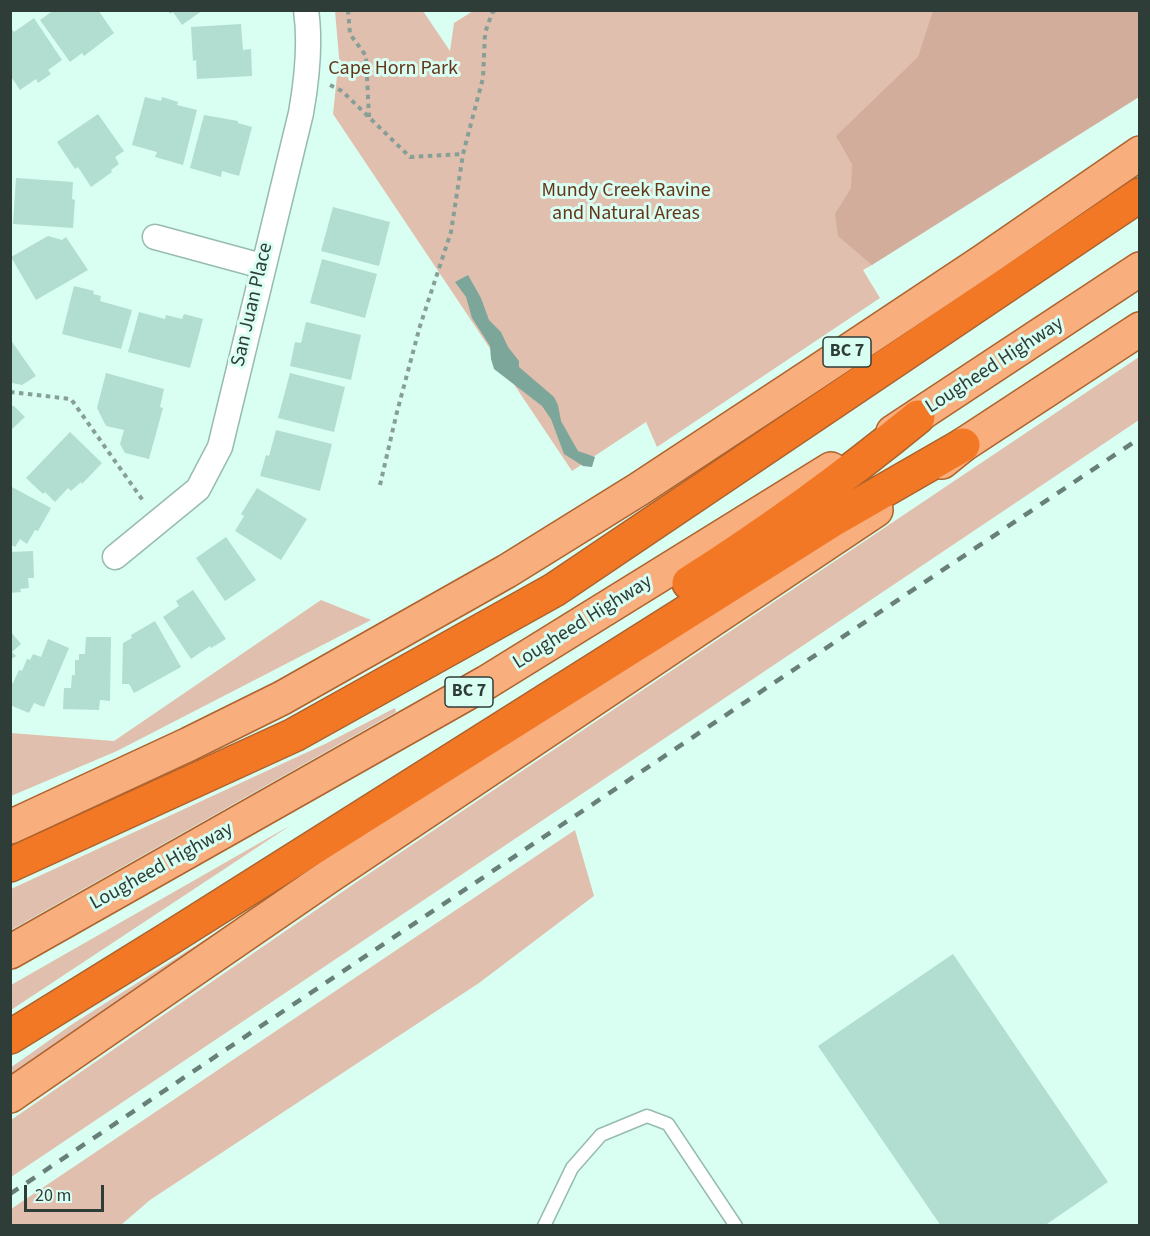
<!DOCTYPE html>
<style>
body{margin:0}
#map{position:relative;width:1150px;height:1236px;overflow:hidden;background:#d9fef2;font-family:"Source Sans 3",sans-serif}
canvas{display:block}
.frame{position:absolute;inset:0;border:12px solid #2f3d39;pointer-events:none}
.scale{position:absolute;left:24px;top:1185px;width:80px;height:27px;box-sizing:border-box;border:3px solid #2f3d39;border-top:0;padding-left:8px;font-size:18px;line-height:21px;white-space:nowrap;color:#2f3d39;-webkit-text-stroke:4px #d9fef2;paint-order:stroke}
</style>
<div id="map">
<canvas width="1150" height="1236"></canvas>
<div class="frame"></div>
<div class="scale">20 m</div>
</div>
<script>
const ctx = document.querySelector('canvas').getContext('2d');
ctx.lineJoin = 'round';
function fillPath(path, color) { ctx.fillStyle = color; ctx.fill(path, 'evenodd'); }
function strokePath(path, color, width, dash) { ctx.strokeStyle = color; ctx.lineWidth = width; ctx.lineCap = dash ? 'butt' : 'round'; ctx.setLineDash(dash || []); ctx.stroke(path); }
function drawText(font, color, halo, rows, align = 'center') {
  ctx.font = font + ' "Source Sans 3",sans-serif'; ctx.lineWidth = 6; ctx.setLineDash([]); ctx.textBaseline = 'middle'; ctx.strokeStyle = halo; ctx.fillStyle = color; for (const [text, x, y, turn = 0] of rows) {
    ctx.save(); ctx.translate(x, y); ctx.rotate((+turn || 0) * Math.PI / 180); ctx.textAlign = isNaN(turn) ? turn : align; if (halo) ctx.strokeText(text, 0, 0); ctx.fillText(text, 0, 0); ctx.restore();
  }
}
const green = new Path2D(`
 M335,11H423L450,51L454,23L473,11H1139L872,265L863,270L880,298L657,447L646,422L572,471L333,114L339,57Z
 M1139,357V420L11,1177V1120L361,879Z
 M321,600L371,620L117,751L11,796V733L114,741Z
 M395,708L396,712L11,930V889L325,744Z
 M291,825L11,1010V985Z
 M575,830L594,896L479,983L150,1200L121,1225H11V1209Z
 M352,846L11,1081L10,1068L71,1025Z`);
const forest = new Path2D(`
 M933,11H1139V97L872,265L838,236L835,214L851,188L852,164L836,136L918,57Z`);
const water = new Path2D(`
 M468,275L481,298L489,320L501,332L508,347L519,361V367L554,397L558,405L561,421L578,451L595,457L592,467L583,466L564,454L551,419L542,406L494,369L491,359L490,346L472,318L466,297L455,282Z`);
const building = new Path2D(`
 M54,10H98L114,33L84,56L82,53L70,62L40,20Z
 M168,10H203L182,25L173,12L170,14Z
 M34,18L62,60L48,70L51,74L38,83L36,79L20,90L10,75V27L14,32Z
 M241,24L243,50L251,49L252,76L197,79L196,60L193,61L191,27Z
 M145,97L161,101L162,97L178,102L177,105L197,110L183,165L155,157L157,152L132,145Z
 M98,114L124,151L115,157L119,164L111,170L112,172L91,187L78,167L75,169L57,142Z
 M204,115L238,121V123L252,127L239,176L222,171L221,177L190,168Z
 M16,178L73,182L72,199L75,200L73,228L13,224Z
 M333,207L390,222L379,266L321,251Z
 M48,236L62,240L66,237L88,270L36,300L11,257Z
 M322,259L377,274L365,318L310,303Z
 M74,286L94,291L93,294L101,296L100,301L132,310L121,349L62,334Z
 M139,312L165,319L166,315L182,319L184,314L203,319L190,368L128,352Z
 M306,322L361,335L351,380L290,366L295,342L301,343Z
 M10,339L36,376L22,385L12,383L10,380Z
 M106,373L164,389L160,407L163,408L149,459L125,453L120,444L124,430L106,426L97,408Z
 M290,373L345,387L334,432L278,418Z
 M10,406H14L25,417L10,431Z
 M276,430L332,444L320,491L260,476L266,455L269,456Z
 M70,432L102,463L82,484L81,482L71,491L68,488L55,502L45,492L43,494L26,478Z
 M10,486L51,508L38,531L35,530L27,544L20,539L15,547L10,544Z
 M257,488L307,519L281,560L235,531L244,516L241,514Z
 M226,537L256,580L225,601L196,558Z
 M33,551L34,578H28L29,588L20,589L21,592L10,593V552Z
 M193,590L226,639L211,648L210,646L191,659L163,617L179,606L176,601Z
 M155,621L181,667L134,693L129,684H122L123,643L132,638L131,635Z
 M10,631L21,644L12,652L16,656L10,660Z
 M86,637H111L110,701L100,700L99,710L63,709L64,688H71L72,675H75V660H79V654H85Z
 M48,639L69,648L44,707L34,703L29,713L10,705V682L13,683L19,670L22,671L27,659L30,660L33,654L41,657Z
 M953,954L1108,1182L1044,1226H941L818,1046Z`);
const path = new Path2D(`
 M348,10L350,34L366,56L369,117
 M330,85L342,91L410,157L463,154
 M10,392L71,399L144,502
 M380,485L397,412L420,326L451,232L463,154L483,78L485,33L492,13L495,10`);
const service = new Path2D(`
 M544,1226L572,1168L601,1135L647,1116L668,1124L736,1226`);
const minor = new Path2D(`
 M155,237L262,266
 M115,557L198,489L220,447L301,113C307,79 311,44 306,10`);
const primary = new Path2D(`
 M893,432L1140,269
 M942,462L963,445L1140,329
 M10,827L189,744L282,698L507,571L639,489L812,375L982,262L1140,153
 M10,952L487,682L831,469
 M10,1096L328,877L876,510`);
const motorway = new Path2D(`
 M689,583C769,532 845,477 918,417
 M10,865L294,735L554,590L1140,195
 M10,1037L170,938L831,521L963,445`);
const rail = new Path2D(`
 M10,1194L1140,438`);
const shields = [
 [847,352,48],
 [469,692,48]
];
const shieldNames = [
 ["BC 7",847,352],
 ["BC 7",469,692]
];
const parkNames = [
 ["Cape Horn Park",393,70],
 ["Mundy Creek Ravine",626,192],
 ["and Natural Areas",626,215]
];
const streetNames = [
 ["San Juan Place",253,305,-77],
 ["Lougheed Highway",995,366,-33],
 ["Lougheed Highway",583,623,-32],
 ["Lougheed Highway",162,867,-29]
];
fillPath(green, '#e1bfae');
fillPath(forest, '#d2ad9b');
fillPath(water, '#7ba699');
fillPath(building, '#b1ded0');
strokePath(service, '#97bbb0', 15);
strokePath(minor, '#97bbb0', 27);
strokePath(primary, '#ae632d', 36);
strokePath(motorway, '#ae632d', 36);
strokePath(path, '#869f97', 4, [4.5, 4.5]);
strokePath(service, '#fff', 12);
strokePath(minor, '#fff', 24);
strokePath(primary, '#f8ae7d', 33);
strokePath(motorway, '#f37826', 33);
strokePath(rail, '#697f79', 4.5, [10, 10]);
for (const [x, y, w] of shields) { const box = new Path2D(); box.roundRect(x - w / 2, y - 15, w, 30, 4.5); ctx.fillStyle = '#d9fef2'; ctx.fill(box); strokePath(box, '#2f3d39', 1.5); }
drawText('bold 18px', '#2f3d39', null, shieldNames);
drawText('20px', '#653519', '#d9fef2', parkNames);
drawText('20px', '#2f3d39', '#d9fef2', streetNames);
</script>
